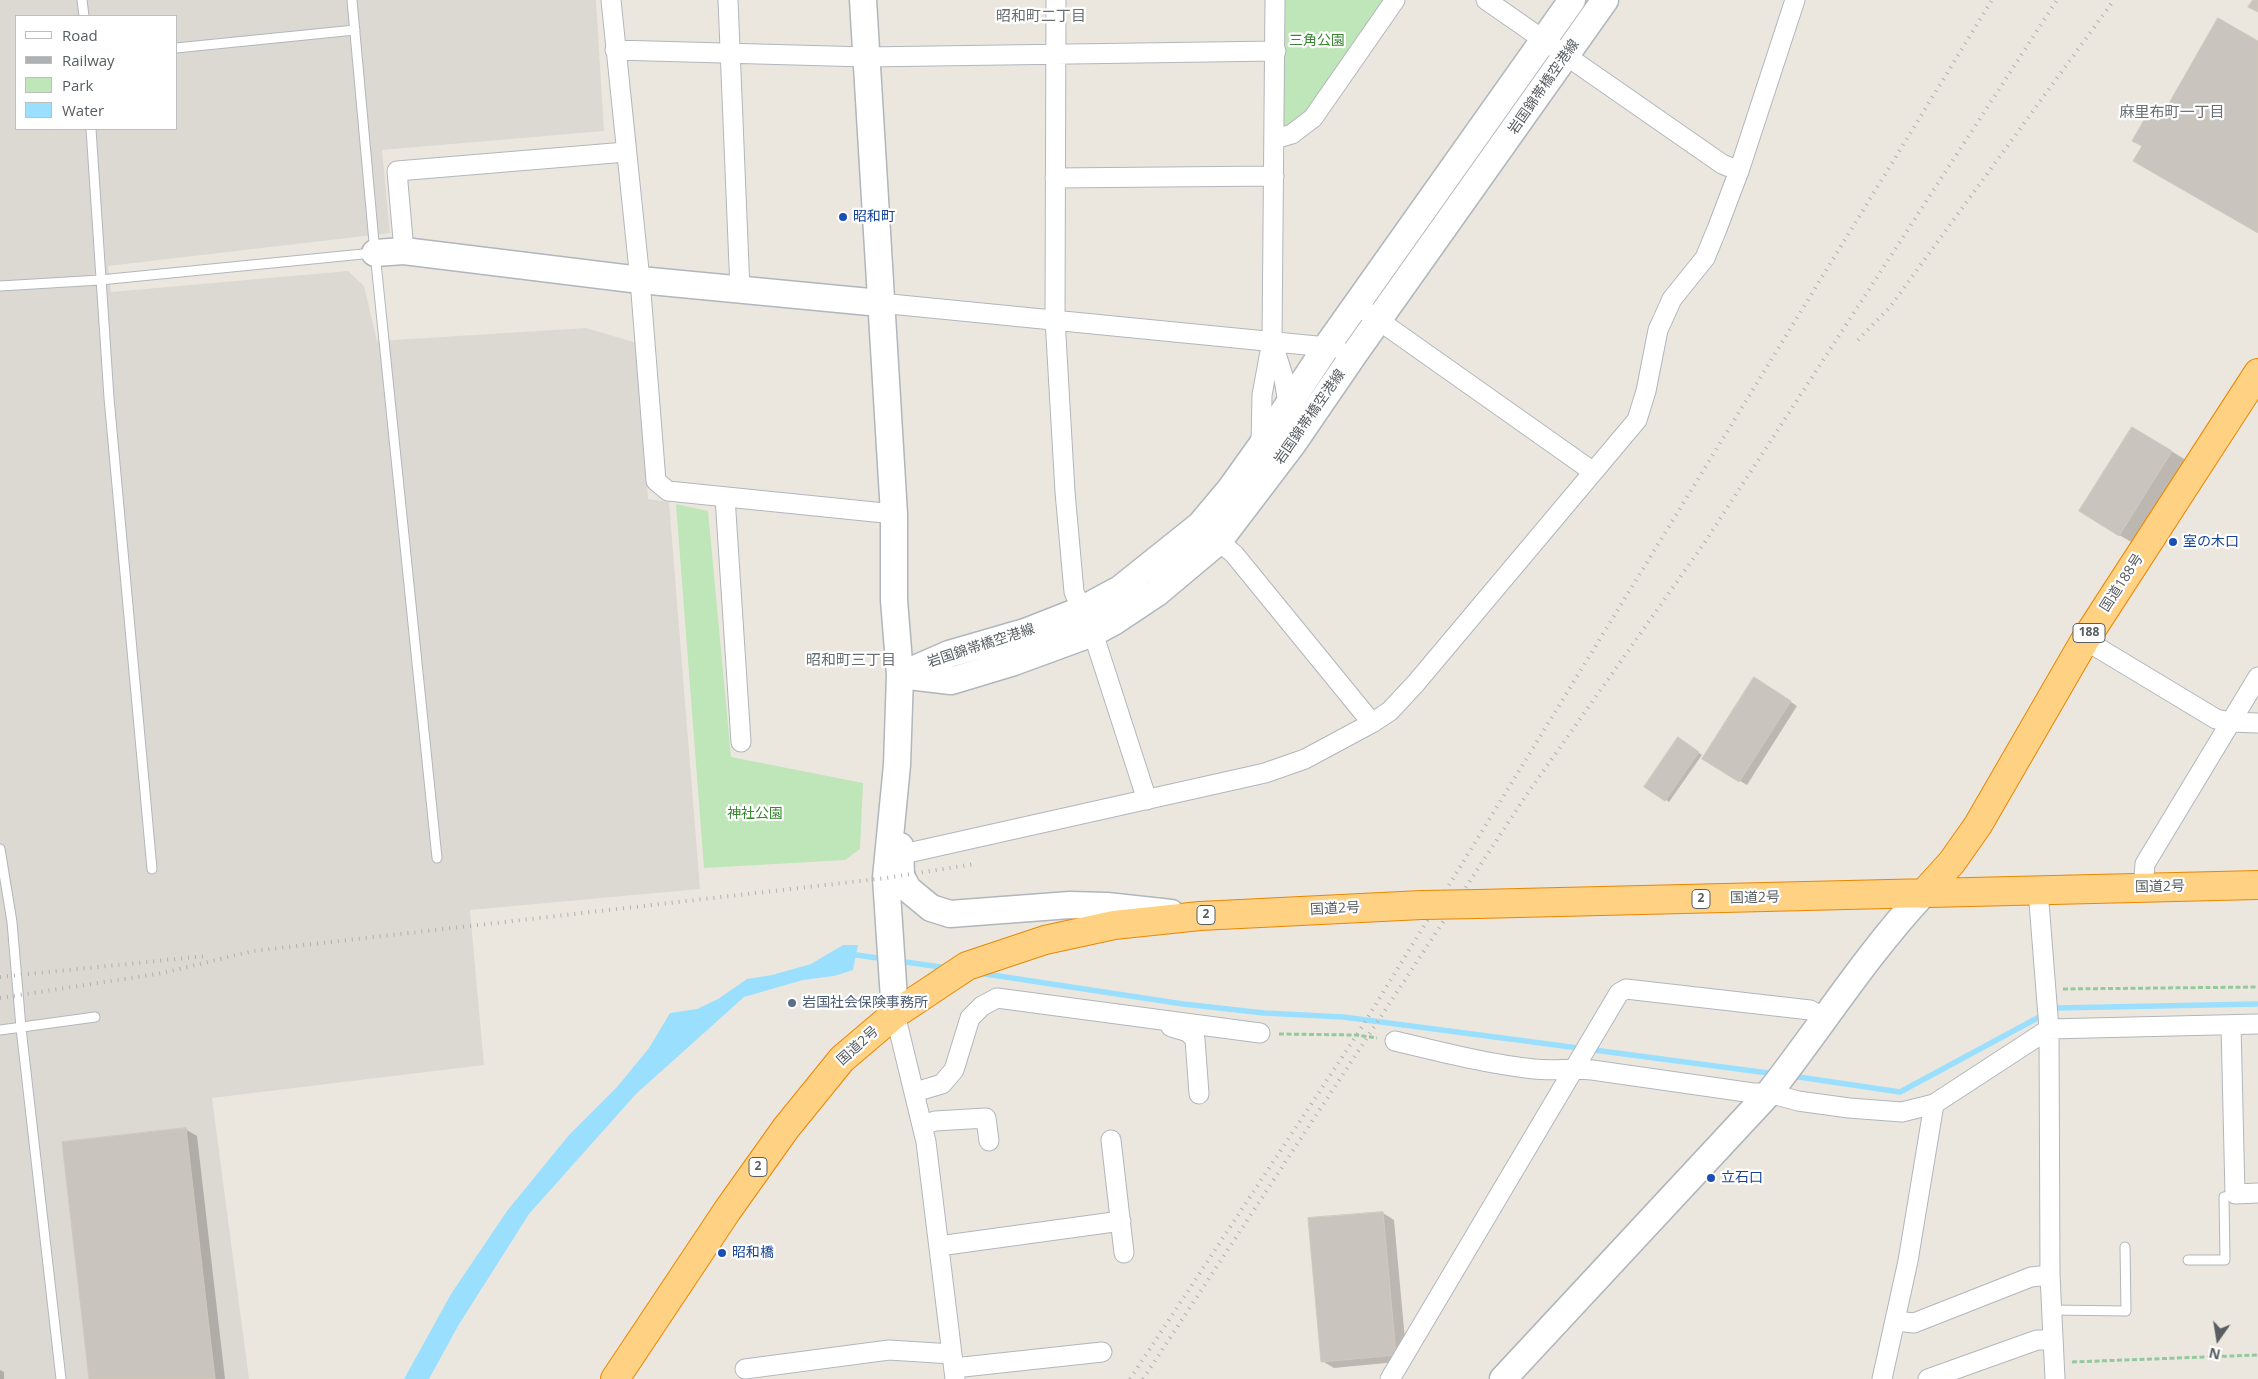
<!DOCTYPE html>
<meta charset="utf-8">
<style>
body{margin:0}
#map{position:relative;width:2258px;height:1379px;overflow:hidden;background:#ece7de;font-family:"Open Sans",sans-serif}
canvas{display:block}
.legend{position:absolute;left:15px;top:15px;width:162px;height:115px;box-sizing:border-box;background:#fff;border:1px solid #bcbec0;margin:0;padding:6px 9px;list-style:none;font-size:15px;color:#585d61}
.legend li{display:flex;align-items:center;gap:10px;height:25px}
.legend b{width:25px;border:1px solid #bcbec0}
.north{position:absolute;left:2193px;top:1314px;width:50px;height:50px;-webkit-text-stroke:4px #fff;paint-order:stroke;rotate:193deg;font-size:14px;font-weight:700;line-height:20px;text-align:center;color:#585d61}
.north::after{content:'';display:block;margin:auto;width:18px;height:22px;background:#585d61;clip-path:polygon(50% 0,100% 100%,50% 72%,0 100%)}
</style>
<div id="map">
<canvas width="2258" height="1379"></canvas>
<ul class="legend">
<li><b style="height:6px;background:#fff"></b>Road</li>
<li><b style="height:6px;background:#afb0b1"></b>Railway</li>
<li><b style="height:14px;background:#bee6b8"></b>Park</li>
<li><b style="height:14px;background:#9bdfff"></b>Water</li>
</ul>
<div class="north">N</div>
</div>
<script>
const ctx = document.querySelector('canvas').getContext('2d');
ctx.lineJoin = 'round';
function fillPath(path, color) { ctx.fillStyle = color; ctx.fill(path, 'evenodd'); }
function strokePath(path, color, width, dash) { ctx.strokeStyle = color; ctx.lineWidth = width; ctx.lineCap = dash ? 'butt' : 'round'; ctx.setLineDash(dash || []); ctx.stroke(path); }
function drawText(font, color, halo, rows, align = 'center') {
  ctx.font = font + ' "Open Sans","Noto Sans JP",sans-serif'; ctx.lineWidth = 4.5; ctx.setLineDash([]); ctx.textBaseline = 'middle'; ctx.strokeStyle = halo; ctx.fillStyle = color; for (const [text, x, y, turn = 0] of rows) {
    ctx.save(); ctx.translate(x, y); ctx.rotate((+turn || 0) * Math.PI / 180); ctx.textAlign = isNaN(turn) ? turn : align; if (halo) ctx.strokeText(text, 0, 0); ctx.fillText(text, 0, 0); ctx.restore();
  }
}
const industrial = new Path2D(`
 M0,0H596L604,131L382,150L390,233L108,266L111,292L348,271L364,286L377,341L586,328L637,343L648,499L669,502L700,889L470,910L484,1065L212,1098L249,1379H0ZM16,16H176V129H16Z`);
const green = new Path2D(`
 M1275,0H1395L1313,118L1275,134Z
 M676,504L708,511L731,757L863,783L860,849L845,860L704,868Z`);
const water = new Path2D(`
 M843,945H858L853,970L834,976L803,980L744,997L636,1094L529,1214L458,1326L429,1379H404L451,1294L507,1211L569,1135L617,1087L649,1048L670,1013L697,1009L718,999L747,979L772,975L811,964Z`);
const shadow = new Path2D(`
 M2155,441L2194,465L2142,548L2119,535Z
 M1762,683L1797,706L1747,785L1740,781Z
 M1678,739L1702,755L1669,802L1646,786Z
 M185,1129L197,1136L225,1379H91Z
 M1383,1213L1394,1220L1407,1361L1334,1368L1322,1361Z
 M0,1370L4,1372V1379H0Z`);
const stream = new Path2D(`
 M851,956L857,955L884,959
 M898,961L948,968
 M979,973L1183,1004L1264,1013L1343,1017L1776,1074
 M1792,1076L1900,1092L2056,1008L2258,1004`);
const building = new Path2D(`
 M2253,0H2258V12L2248,7Z
 M2218,18L2258,41V233L2133,161L2142,146L2132,141L2151,108L2162,115Z
 M2132,427L2172,451L2119,536L2079,511Z
 M1754,677L1791,701L1739,782L1702,759Z
 M1678,737L1699,752L1665,801L1644,787Z
 M186,1128L215,1379H89L62,1142Z
 M1383,1212L1396,1355L1321,1362L1308,1218Z`);
const path = new Path2D(`
 M2063,989L2258,987
 M1279,1034L1356,1035L1377,1038
 M2072,1362L2258,1355`);
const lane = new Path2D(`
 M82,0L84,16
 M352,0L375,253L437,858
 M176,48L355,30
 M91,129L109,398L152,869
 M0,286L100,280L373,253
 M0,849L12,922L21,1028L61,1379
 M0,1030L95,1017
 M2188,1260H2225L2224,1197L2235,1194
 M2052,1310L2126,1311L2125,1247`);
const street = new Path2D(`
 M611,0L640,280L656,481L668,491L894,514
 M728,0L740,290
 M1056,0L1055,319L1065,492L1074,592L1093,633L1147,800
 M1486,0L1722,164L1739,171
 M615,50L866,57L1276,51
 M1275,139L1292,134L1313,118L1395,0
 M1055,178L1274,176
 M404,251L397,171L626,152
 M880,303L1337,348
 M1357,305L1592,471
 M1273,344L1284,379L1289,410
 M1261,445L1262,395L1272,341L1275,0
 M725,497L741,742
 M1210,534L1234,554L1372,723
 M2085,640L2216,719L2230,722L2258,723
 M890,857L1265,773L1305,759L1372,723L1390,711L1416,683L1637,420L1646,391L1658,330L1672,299L1705,258L1717,229L1739,171L1795,0
 M2143,888L2145,864L2258,677
 M2038,890L2049,1029L2050,1275L2055,1379
 M895,1014L926,1142L955,1379
 M2231,1025L2235,1194L2258,1193
 M1171,1027L1188,1032L1195,1039L1199,1094
 M1395,1041C1441,1052 1487,1064 1534,1069C1554,1071 1572,1068 1592,1070L1753,1093H1769L1798,1101L1849,1108L1902,1112L1934,1104L1908,1261L1882,1379
 M915,1092L942,1084L954,1070L970,1018L982,1006L997,998L1260,1033
 M1934,1104L2049,1029L2258,1024
 M923,1125L935,1121L986,1118L989,1141
 M1111,1140L1124,1253
 M939,1246L1121,1221
 M1895,1321L1914,1323L2031,1277L2050,1275
 M954,1368L1102,1352
 M745,1369L889,1350L952,1354
 M1390,1379L1619,993L1626,989L1810,1010L1825,1019
 M1928,1379L2037,1340H2053`);
const secondary = new Path2D(`
 M863,0L894,514V600L900,675L897,765L886,878L895,1014
 M375,253L404,251L640,280L880,303
 M900,675L951,681L1014,662L1093,633L1115,621L1157,593L1219,541L1292,445L1355,353L1605,0
 M901,675L949,654L1025,632L1081,610L1120,589L1200,525L1231,488L1261,446L1327,346L1572,0
 M900,846L901,876L908,889L931,908L950,914L1070,905L1107,906L1171,913
 M1503,1379L1769,1093C1821,1027 1866,955 1923,894`);
const highway = new Path2D(`
 M1923,894L1952,862L1978,825L2085,640L2258,373
 M1478,904L2258,885
 M615,1379L727,1211L786,1128L842,1059L895,1014L967,966L1045,940L1114,925L1200,916L1422,905`);
const rail = new Path2D(`
 M1858,340L1890,307L2114,0
 M0,977L206,956
 M0,998L163,973L253,951L886,878L975,864
 M1130,1379L1360,1030L1992,0
 M1143,1379L1525,797L1705,542L2057,0`);
const highwayBridge = new Path2D(`
 M1422,905L1478,904`);
const markers = [
 [843,217,5,"#1a4fb4"],
 [2173,542,5,"#1a4fb4"],
 [792,1003,5,"#5c6f8a"],
 [1711,1178,5,"#1a4fb4"],
 [722,1253,5,"#1a4fb4"]
];
const shields = [
 [2089,633,32],
 [1701,899,18],
 [1206,915,18],
 [758,1167,18]
];
const shieldNames = [
 ["188",2089,633],
 ["2",1701,899],
 ["2",1206,915],
 ["2",758,1167]
];
const parkNames = [
 ["三角公園",1317,41],
 ["神社公園",755,814]
];
const streetNames = [
 ["岩国錦帯橋空港線",1544,87,-55],
 ["岩国錦帯橋空港線",1310,417,-55],
 ["国道188号",2122,583,-57],
 ["岩国錦帯橋空港線",981,646,-18],
 ["国道2号",2160,887,-1],
 ["国道2号",1755,898,-1],
 ["国道2号",1335,909,-3],
 ["国道2号",858,1046,-42]
];
const transitNames = [
 ["昭和町",853,217],
 ["室の木口",2183,542],
 ["立石口",1721,1178],
 ["昭和橋",732,1253]
];
const serviceNames = [
 ["岩国社会保険事務所",802,1003]
];
const neighbourhoodNames = [
 ["昭和町二丁目",1041,17],
 ["麻里布町一丁目",2172,113],
 ["昭和町三丁目",851,661]
];
fillPath(industrial, '#dcd9d3');
fillPath(green, '#bee6b8');
fillPath(water, '#9bdfff');
fillPath(shadow, '#0003');
strokePath(stream, '#9bdfff', 5.5);
fillPath(building, '#c9c4bd');
strokePath(building, '#d1c8bd', 1);
strokePath(lane, '#b2b6bb', 11);
strokePath(street, '#b2b6bb', 21);
strokePath(secondary, '#b0b6bb', 29);
strokePath(highway, '#ea8600', 30);
strokePath(path, '#93c99c', 3, [5, 2.5]);
strokePath(lane, '#fff', 9);
strokePath(street, '#fff', 19);
strokePath(secondary, '#fff', 26);
strokePath(highway, '#ffd182', 28);
strokePath(rail, '#afb0b1', 4, [1, 6]);
strokePath(highwayBridge, '#ea8600', 30, []);
strokePath(highwayBridge, '#ffd182', 28);
for (const [x, y, r, color] of markers) { const dot = new Path2D(); dot.arc(x, y, r, 0, 2 * Math.PI); ctx.fillStyle = color; ctx.fill(dot); strokePath(dot, '#fff', 2); }
for (const [x, y, w] of shields) { const box = new Path2D(); box.roundRect(x - w / 2, y - 9.5, w, 19, 4); ctx.fillStyle = '#fff'; ctx.fill(box); strokePath(box, '#585d61', 1); }
drawText('bold 12px', '#585d61', null, shieldNames);
drawText('14px', '#368730', '#fff', parkNames);
drawText('14px', '#585d61', '#fff', streetNames);
drawText('14px', '#164399', '#fff', transitNames, 'left');
drawText('14px', '#4e5e75', '#fff', serviceNames, 'left');
drawText('15px', '#686f73', '#fff', neighbourhoodNames);
</script>
